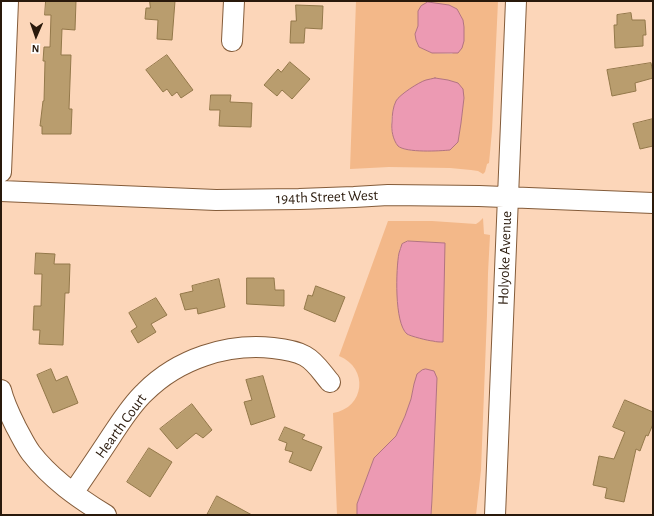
<!DOCTYPE html>
<style>
body{margin:0}
#map{position:relative;width:654px;height:516px;overflow:hidden;background:#fcd6b9;font-family:"Alegreya Sans",sans-serif}
canvas{display:block}
.frame{position:absolute;inset:0;border:2px solid #29190b;pointer-events:none}
.north{position:absolute;left:16px;top:16px;width:40px;height:40px;-webkit-text-stroke:3px #fff;paint-order:stroke;rotate:182deg;font-size:11px;font-weight:700;line-height:16px;text-align:center;color:#29190b}
.north::after{content:'';display:block;margin:auto;width:14px;height:18px;background:#29190b;clip-path:polygon(50% 0,100% 100%,50% 72%,0 100%)}
</style>
<div id="map">
<canvas width="654" height="516"></canvas>
<div class="frame"></div>
<div class="north">N</div>
</div>
<script>
const ctx = document.querySelector('canvas').getContext('2d');
ctx.lineJoin = 'round';
function fillPath(path, color) { ctx.fillStyle = color; ctx.fill(path, 'evenodd'); }
function strokePath(path, color, width, dash) { ctx.strokeStyle = color; ctx.lineWidth = width; ctx.lineCap = dash ? 'butt' : 'round'; ctx.setLineDash(dash || []); ctx.stroke(path); }
function drawText(font, color, halo, rows, align = 'center') {
  ctx.font = font + ' "Alegreya Sans",sans-serif'; ctx.lineWidth = 4; ctx.setLineDash([]); ctx.textBaseline = 'middle'; ctx.strokeStyle = halo; ctx.fillStyle = color; for (const [text, x, y, turn = 0] of rows) {
    ctx.save(); ctx.translate(x, y); ctx.rotate((+turn || 0) * Math.PI / 180); ctx.textAlign = isNaN(turn) ? turn : align; if (halo) ctx.strokeText(text, 0, 0); ctx.fillText(text, 0, 0); ctx.restore();
  }
}
const green = new Path2D(`
 M356,1H498L492,131L489,163L487,164L485,172L483,174L478,171L471,170L450,168L389,167L350,169ZM435,4L449,5L457,9L463,20L464,27V41L452,54L432,53L419,47L416,40L415,34L418,26L419,11ZM435,78L448,80L458,83L464,98L461,123L458,142C446,144 420,152 409,150C391,148 389,124 393,110C395,106 395,101 398,99C408,87 421,83 435,78Z
 M483,218L484,234L490,235L488,273L487,315L481,470L476,515H431C435,472 433,430 437,387L414,384L411,399L405,416L396,436L374,458L357,504V515H337L333,413C365,408 369,368 339,356L388,221H432L476,224L479,222ZM408,241L445,243L421,338L408,335L403,329L397,302V281L399,252L402,244Z`);
const water = new Path2D(`
 M428,2L449,5L457,9L463,20L464,27V41L462,48L458,53H432L419,47L416,40L415,34L418,26V11L421,6Z
 M435,78L448,80L458,83L463,89L464,98L461,123L458,142L450,150C440,151 406,153 398,146C393,140 391,130 392,122C392,115 393,107 396,101C399,95 419,82 426,80C429,79 432,79 435,78Z
 M408,241L445,243L443,342C440,342 436,342 433,341C429,341 410,336 407,334C394,323 396,268 399,253C400,250 401,247 402,244Z
 M426,369L434,371L437,378L432,499L431,515H357V504L374,458L396,436L405,416L411,399L414,384L417,374L422,370Z`);
const building = new Path2D(`
 M46,1H76L75,30L62,29L61,55H71L69,109H72L71,134H42V126H40L43,101H44L45,61H43L44,47H50L51,15H45Z
 M150,1H175L172,40L157,39L158,20L145,19L146,8H150Z
 M296,5L323,6L322,29L305,28L304,43H290L291,21H296Z
 M631,13L632,20H645L646,35H643V46L615,48L614,25H617V15Z
 M167,55L193,90L181,98L177,92L172,96L167,89L163,92L146,70Z
 M290,62L310,79L292,99L282,90L277,96L264,85L278,69L281,72Z
 M651,63L653,72V78L635,83L636,91L612,96L607,70Z
 M211,95H231L230,102L252,103L251,127L219,126L220,110H210Z
 M653,119V146L640,149L633,124Z
 M36,253L55,254L54,264H70L69,293H65L63,345L39,344L40,330H33L34,306H41L42,274H35Z
 M247,278H274L275,290H284V306L247,304Z
 M219,279L225,307L198,314L197,308L185,310L180,294L193,291L192,286Z
 M316,286L345,297L335,322L304,309L308,295L312,296Z
 M156,298L167,315L151,324L156,332L138,343L131,331L137,327L129,313Z
 M51,369L56,381L67,376L78,403L53,413L37,375Z
 M263,376L275,417L251,425L244,402L252,400L246,380Z
 M625,400L653,412V424L648,436L646,435L640,451L636,449L624,502L605,498L607,488L593,485L599,456L614,459L625,432L613,427Z
 M192,404L212,430L203,438L196,433L177,449L160,429Z
 M285,427L305,435L302,439L322,447L311,471L289,462L293,452L285,450L287,443L279,440Z
 M149,448L172,462L150,497L127,482Z
 M217,496L252,515H207Z`);
const minor = new Path2D(`
 M232,41L234,1
 M1,172L8,1
 M1,191L216,200L299,199L354,197L388,195L479,196L653,203
 M1,390C4,403 10,415 16,427C21,436 25,445 31,453C51,479 78,498 106,515
 M73,493C86,474 99,455 112,435C122,420 132,404 145,392C178,359 227,343 273,348C283,349 296,351 305,356C316,362 322,373 330,382
 M495,515L516,1`);
const streetNames = [
 ["194th Street West",327,197,-2],
 ["Holyoke Avenue",505,258,-88],
 ["Hearth Court",121,426,-54]
];
fillPath(green, '#f3b889');
fillPath(water, '#ec9ab3');
strokePath(water, '#b27381', 1);
fillPath(building, '#b99d6e');
strokePath(building, '#93784a', 1);
strokePath(minor, '#845c3a', 22);
strokePath(minor, '#fff', 20);
drawText('15px', '#29190b', '#fff', streetNames);
</script>
